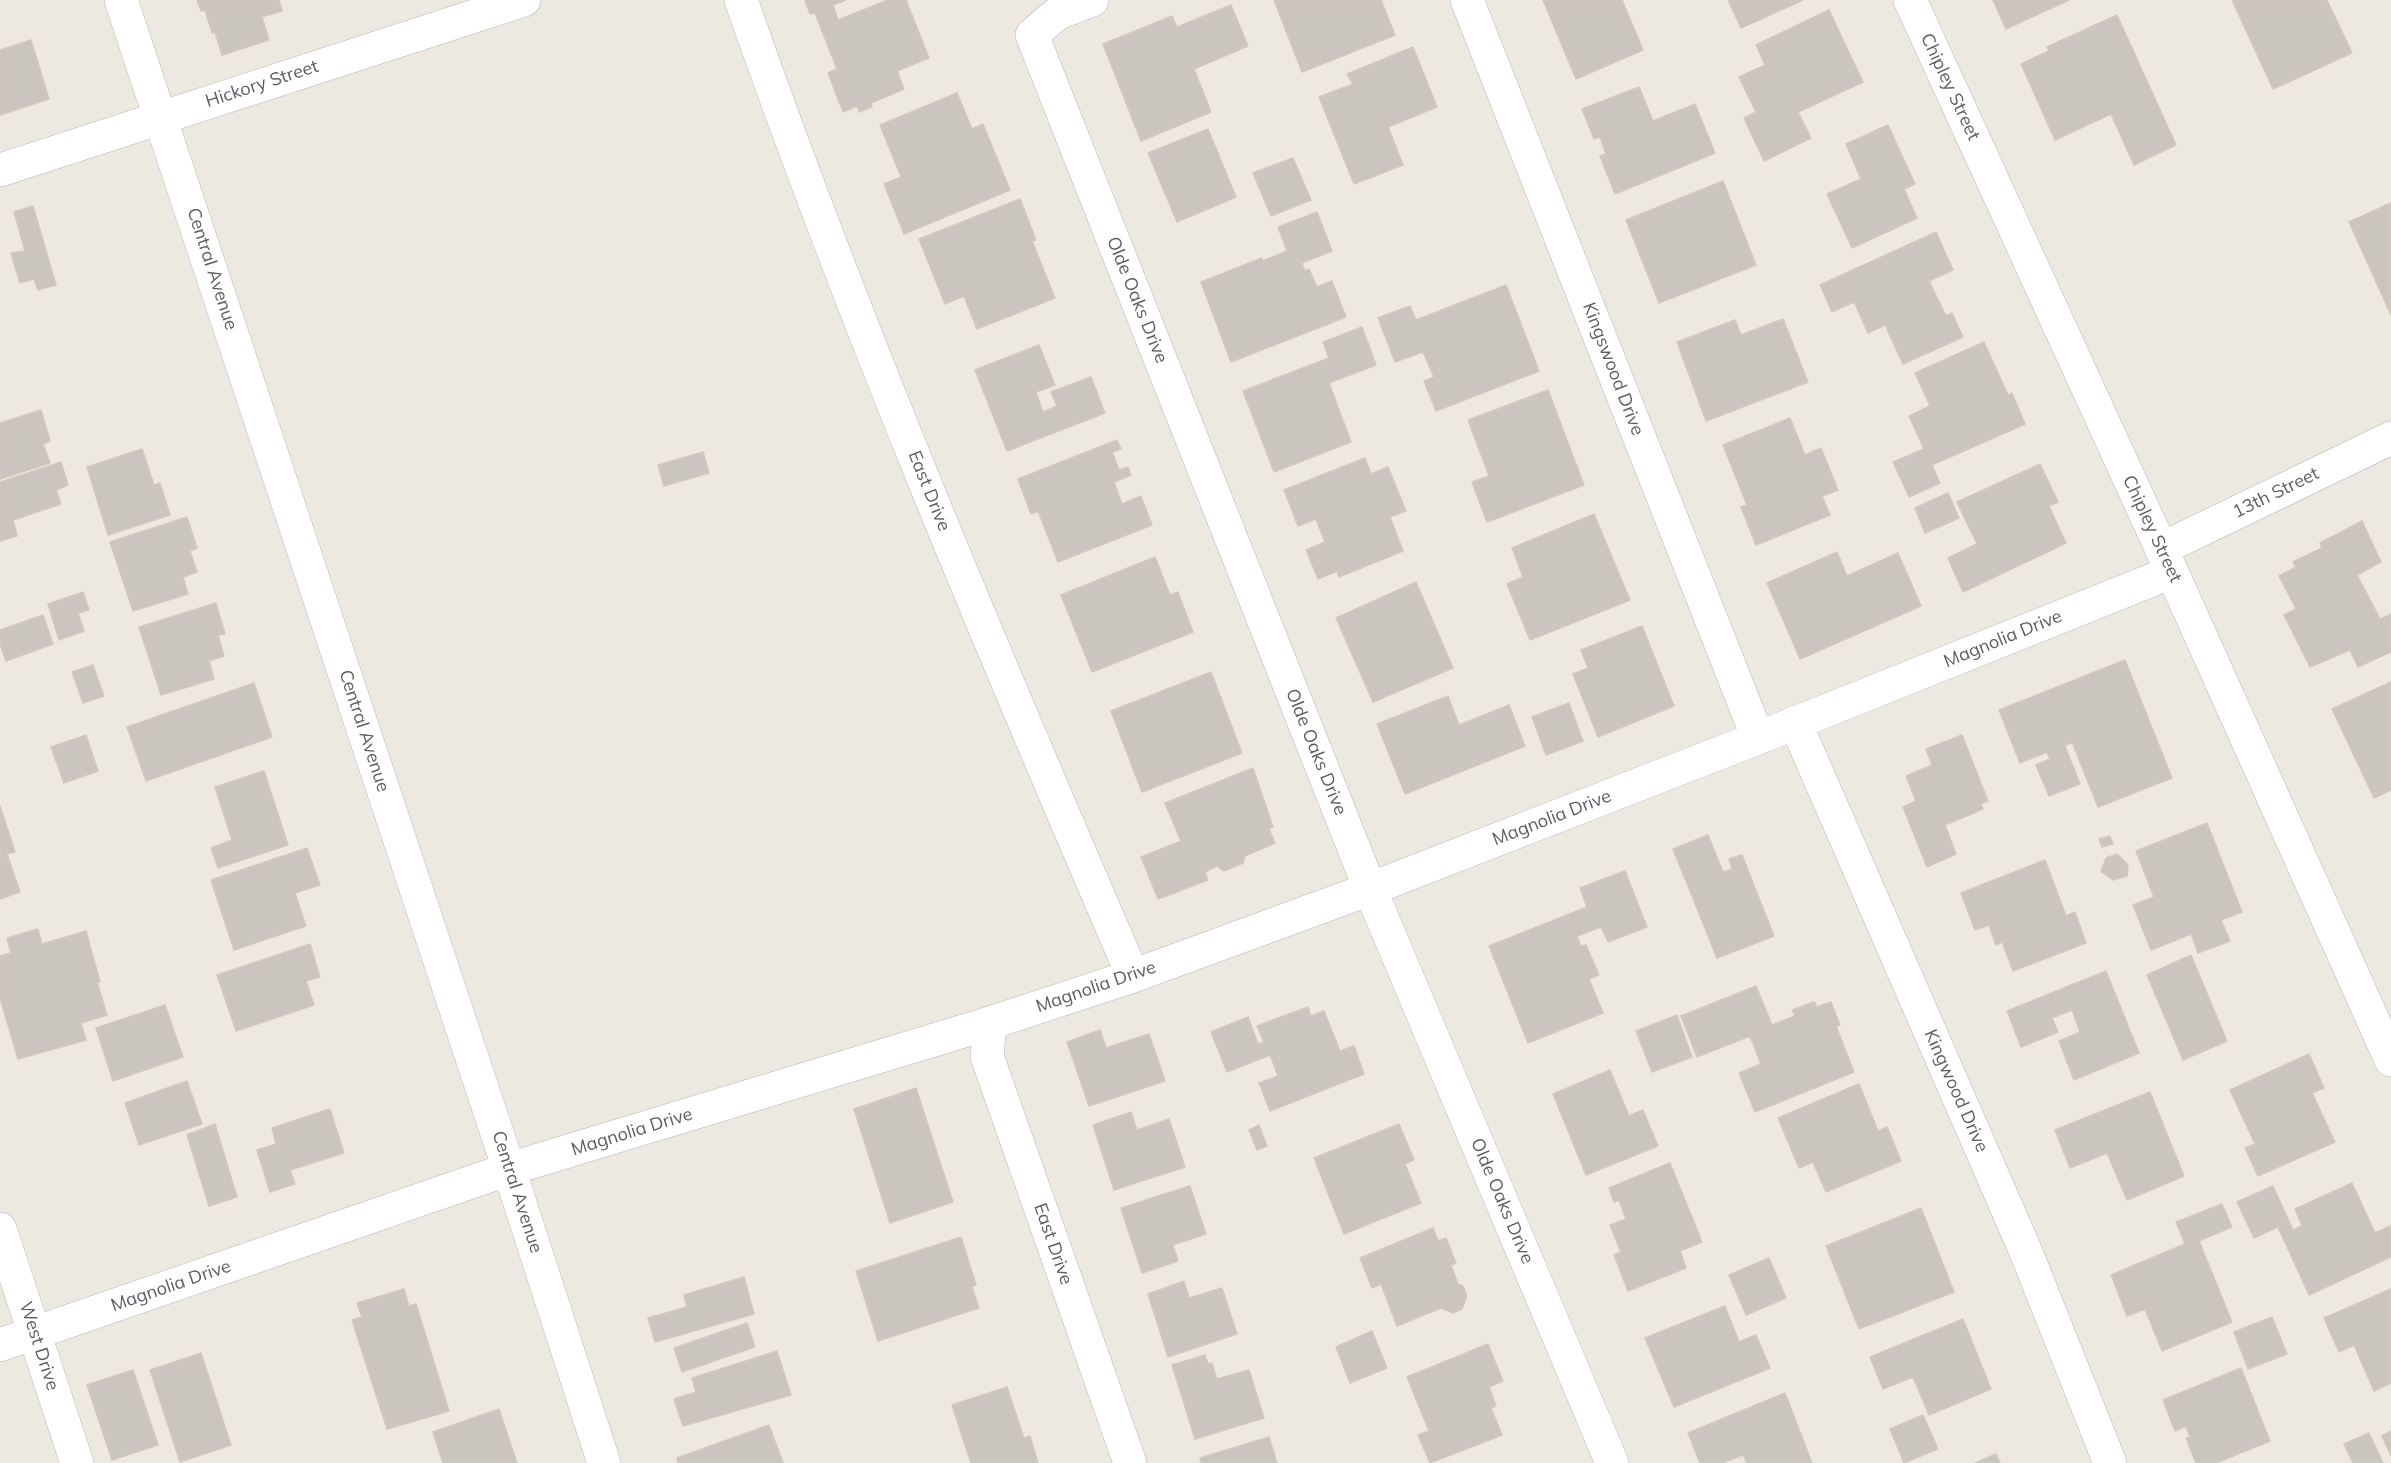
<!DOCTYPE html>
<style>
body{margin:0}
canvas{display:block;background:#ede9e0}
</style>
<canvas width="2391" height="1463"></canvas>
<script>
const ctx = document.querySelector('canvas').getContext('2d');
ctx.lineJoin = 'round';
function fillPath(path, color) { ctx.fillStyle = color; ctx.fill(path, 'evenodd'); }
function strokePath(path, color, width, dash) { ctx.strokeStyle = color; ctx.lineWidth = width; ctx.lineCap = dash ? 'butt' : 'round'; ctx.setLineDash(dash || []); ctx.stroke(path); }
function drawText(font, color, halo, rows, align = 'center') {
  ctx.font = font + ' Mulish,sans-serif'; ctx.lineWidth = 6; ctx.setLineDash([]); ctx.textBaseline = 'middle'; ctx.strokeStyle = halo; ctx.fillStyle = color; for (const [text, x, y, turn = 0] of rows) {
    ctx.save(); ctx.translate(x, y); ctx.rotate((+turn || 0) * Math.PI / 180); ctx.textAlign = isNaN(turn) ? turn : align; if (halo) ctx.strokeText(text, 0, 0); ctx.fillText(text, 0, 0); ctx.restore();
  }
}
const building = new Path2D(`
 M197,0H279L282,11L262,17L269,40L222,55L215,32L212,33L205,10L201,11Z
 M805,0H846L833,5L838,20L888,0H906L929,58L897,71L904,89L871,103L872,107L859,112L857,106L843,112L828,73L837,69L815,13L810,14Z
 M1274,0H1381L1395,35L1302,72Z
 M1543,0H1622L1643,50L1576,79Z
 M1728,0H1803L1741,28Z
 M1993,0H2069L2006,29Z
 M2232,0H2327L2352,53L2273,89Z
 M1231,5L1248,46L1194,69L1211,112L1141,141L1103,44L1172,16L1177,27Z
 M1829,10L1863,82L1798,112L1811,138L1764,161L1744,118L1756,112L1739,77L1765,65L1756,45Z
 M2117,15L2176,145L2134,165L2111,114L2055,140L2021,64L2049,51L2047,47Z
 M31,40L49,99L0,115V50Z
 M1413,47L1437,107L1388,127L1403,165L1354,184L1319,97L1353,84L1347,74Z
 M1639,87L1653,121L1695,104L1715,153L1615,194L1600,156L1606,154L1600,137L1594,139L1582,109Z
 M957,93L972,129L983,124L1010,190L904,234L884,184L901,177L880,125Z
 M1888,125L1915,184L1904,189L1917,218L1852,248L1827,194L1861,179L1846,144Z
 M1208,129L1236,197L1177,222L1148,153Z
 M1293,158L1311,200L1271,216L1253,173Z
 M1723,181L1756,265L1659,303L1626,220Z
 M1020,199L1036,240L1032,241L1055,298L977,329L964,296L945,304L919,239Z
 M2391,203V315L2349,222Z
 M33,206L56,285L38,290L34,279L20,283L11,253L25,251L14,212Z
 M1317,212L1332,251L1302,263L1305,271L1309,269L1317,287L1332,281L1346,317L1231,362L1201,282L1262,258L1263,261L1287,251L1278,227Z
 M1936,232L1953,270L1929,281L1946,316L1952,313L1963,337L1903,364L1885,325L1868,333L1854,302L1832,312L1820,285Z
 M1506,285L1539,371L1436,411L1424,381L1434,377L1423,352L1395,362L1378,318L1410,306L1416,320Z
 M1783,319L1808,382L1706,421L1677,342L1735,320L1741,335Z
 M1362,327L1376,365L1329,383L1351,442L1274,472L1243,391L1329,358L1323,342Z
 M1984,342L2008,395L2012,393L2025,424L1932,465L1940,483L1909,497L1893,462L1924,449L1909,416L1930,406L1915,373Z
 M1039,345L1055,385L1036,392L1043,412L1057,406L1051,392L1091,377L1105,413L1007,451L975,370Z
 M1548,390L1584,485L1487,522L1472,482L1489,476L1468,420Z
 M41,410L50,441L43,444L50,463L0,479V423Z
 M1790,418L1805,455L1821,448L1838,490L1822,496L1830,515L1756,545L1741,507L1747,505L1723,445Z
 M1117,440L1121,449L1112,452L1119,470L1128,467L1131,475L1114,482L1122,504L1141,496L1152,525L1058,562L1038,511L1031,514L1018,479Z
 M142,449L154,485L160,483L170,515L108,535L87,467Z
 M703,452L709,473L664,486L658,465Z
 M1365,458L1371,474L1388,467L1406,511L1390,517L1403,551L1339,577L1337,571L1318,579L1306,550L1325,542L1316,519L1298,526L1284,490Z
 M61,462L68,485L56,490L61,504L13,520L17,536L0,541V482Z
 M2040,464L2058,502L2049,506L2066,543L1963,592L1948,558L1977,544L1957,502Z
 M1948,493L1959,518L1925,533L1915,508Z
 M1594,514L1630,600L1530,640L1507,584L1523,577L1512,548Z
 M187,517L197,548L190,551L197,572L183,577L188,594L133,611L110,542Z
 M2362,521L2381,562L2357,575L2380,619L2391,614V652L2358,667L2350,650L2310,667L2284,615L2296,609L2279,576L2296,567L2293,562L2322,548L2320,543Z
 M1837,552L1847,576L1898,553L1921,606L1800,659L1767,583Z
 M1155,557L1170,595L1178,592L1193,632L1092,672L1061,595Z
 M1416,582L1453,668L1373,702L1336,618Z
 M83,592L89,610L78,613L84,631L59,640L48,604Z
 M216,603L225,634L218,635L224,656L209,661L214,679L161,695L139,627Z
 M43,615L53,644L6,661L0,644V630Z
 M1642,626L1674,706L1598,737L1573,674L1588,668L1581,650Z
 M2125,660L2172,778L2098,807L2072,742L2065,746L2080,784L2049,796L2036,765L2050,759L2047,752L2020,763L1999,710Z
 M93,665L104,696L83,703L72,672Z
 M1211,672L1242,753L1142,792L1111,711Z
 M2391,682V790L2374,798L2332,709Z
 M254,683L272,737L146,781L127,727Z
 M1448,696L1459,725L1509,705L1525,746L1405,794L1377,724Z
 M1569,703L1583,741L1546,755L1532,717Z
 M86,735L98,771L64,783L51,747Z
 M1962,735L1988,801L1981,804L1983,809L1945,825L1956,854L1927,867L1903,807L1916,801L1906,776L1932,765L1926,749Z
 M1253,768L1273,827L1269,829L1275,843L1245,856L1243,863L1224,871L1217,866L1205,872L1208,880L1158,899L1141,857L1181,841L1165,803Z
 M264,771L288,845L218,868L211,848L232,840L215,787Z
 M0,806L15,852L7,854L20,892L0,899Z
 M2207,823L2242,912L2221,920L2230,941L2198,953L2191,934L2151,950L2133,905L2154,897L2136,851Z
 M1708,835L1723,872L1732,869L1729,859L1742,855L1774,936L1717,958L1673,849Z
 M2110,836L2113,844L2102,847L2099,839Z
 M307,848L320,885L295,893L306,926L234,950L211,880Z
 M2117,854L2128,865L2127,876L2113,880L2101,872L2106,858Z
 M2045,860L2066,916L2075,912L2086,943L2013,971L2002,942L1996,945L1989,925L1975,930L1961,893Z
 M1625,871L1647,927L1608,942L1601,927L1577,936L1581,946L1586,945L1599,975L1589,979L1603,1013L1528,1043L1489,946L1587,907L1580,888Z
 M38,929L42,944L86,931L100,982H97L107,1015L81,1023L86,1040L18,1059L0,998V956L11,953L7,938Z
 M310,944L320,977L306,981L314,1005L236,1031L217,975Z
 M2191,955L2227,1041L2183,1060L2147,975Z
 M2106,971L2139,1053L2074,1080L2059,1041L2080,1032L2072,1010L2052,1018L2058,1032L2021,1047L2007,1011Z
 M1756,986L1772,1025L1795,1016L1792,1010L1814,1002L1817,1007L1831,1002L1840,1025L1836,1026L1854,1072L1755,1112L1739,1073L1761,1064L1750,1036L1697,1057L1681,1016Z
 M165,1005L183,1057L113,1081L96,1028Z
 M1308,1007L1311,1016L1324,1011L1340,1051L1354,1046L1364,1074L1270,1111L1259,1083L1278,1076L1270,1055L1227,1072L1211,1032L1248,1017L1258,1044L1264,1042L1257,1026Z
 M1677,1015L1692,1057L1652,1072L1636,1031Z
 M1100,1030L1106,1048L1149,1034L1165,1081L1089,1106L1067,1042Z
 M2309,1054L2324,1088L2312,1093L2335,1142L2258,1176L2245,1148L2255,1144L2230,1090Z
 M1610,1070L1629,1116L1643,1110L1658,1146L1586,1175L1553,1094Z
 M187,1081L202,1124L139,1145L125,1103Z
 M1859,1084L1878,1131L1887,1127L1901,1161L1826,1192L1813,1162L1799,1168L1778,1118Z
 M916,1088L953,1202L890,1223L854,1109Z
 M2150,1092L2184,1176L2127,1200L2107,1153L2070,1168L2055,1130Z
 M330,1109L344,1153L290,1170L295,1184L270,1192L257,1150L276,1144L272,1128Z
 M1131,1112L1137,1130L1169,1119L1185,1167L1114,1190L1093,1125Z
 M215,1124L237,1197L209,1206L187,1135Z
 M1399,1124L1414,1160L1405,1164L1421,1203L1344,1234L1314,1158Z
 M1259,1125L1267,1146L1257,1150L1249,1130Z
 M1670,1163L1702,1242L1680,1251L1686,1268L1628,1291L1614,1255L1621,1252L1610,1225L1626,1219L1619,1200L1614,1202L1609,1188Z
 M2352,1183L2375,1233L2390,1226L2391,1257L2309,1295L2278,1227L2254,1238L2237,1202L2273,1186L2293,1230L2302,1226L2295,1209Z
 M1190,1186L1206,1234L1173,1245L1178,1261L1142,1273L1121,1208Z
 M2222,1204L2232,1227L2199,1241L2232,1322L2162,1351L2145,1309L2127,1316L2111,1275L2185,1244L2176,1222Z
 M1921,1208L1954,1292L1859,1329L1826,1246Z
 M1433,1228L1438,1241L1446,1238L1456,1263L1451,1265L1458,1284L1463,1286L1467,1296L1462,1309L1453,1313L1441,1308L1397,1326L1381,1284L1372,1288L1360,1258Z
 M961,1237L976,1285L972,1287L979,1308L878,1341L856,1271Z
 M1769,1258L1786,1298L1746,1315L1729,1275Z
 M744,1277L754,1314L655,1342L648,1318L687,1307L684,1295Z
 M1184,1281L1189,1298L1222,1288L1237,1334L1168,1357L1148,1294Z
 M404,1289L409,1306L416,1304L449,1411L387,1429L352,1320L362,1317L357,1303Z
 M2391,1289V1383L2374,1391L2354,1345L2339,1352L2324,1318Z
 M1725,1306L1739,1342L1756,1335L1770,1368L1674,1407L1645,1338Z
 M2272,1317L2287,1354L2248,1369L2234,1332Z
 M1963,1319L1991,1389L1929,1415L1913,1377L1883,1389L1870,1357Z
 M747,1323L755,1347L682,1372L674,1348Z
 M1372,1331L1387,1368L1350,1383L1336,1347Z
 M1488,1344L1503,1381L1489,1387L1496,1406L1491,1408L1502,1435L1430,1463L1418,1435L1429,1431L1407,1377Z
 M777,1351L791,1395L683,1426L674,1399L696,1392L692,1378Z
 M201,1353L231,1445L180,1462L150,1370Z
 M1205,1355L1208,1364L1212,1363L1217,1379L1249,1370L1264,1418L1195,1439L1172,1365Z
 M2241,1368L2270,1441L2216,1463H2196L2186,1438L2190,1437L2186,1426L2175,1431L2163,1400Z
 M133,1370L158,1445L112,1460L87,1385Z
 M1007,1387L1024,1438L1030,1436L1038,1463H971L952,1405Z
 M1785,1393L1812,1463H1747L1743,1455L1722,1463H1700L1688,1433Z
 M499,1409L517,1463H443L433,1432Z
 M1923,1415L1938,1449L1904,1463L1890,1429Z
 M769,1425L783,1463H678L677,1458Z
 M2391,1431V1456L2382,1436Z
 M2369,1433L2383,1463H2353L2344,1444Z
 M1269,1437L1277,1463H1201L1200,1458Z
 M1996,1454L2000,1463H1975Z`);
const minor = new Path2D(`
 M121,0L509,1169L604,1463
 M741,0C857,331 994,654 1133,976
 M1092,0L1058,13L1032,35L1370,889L1612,1463
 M1467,0L1758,738
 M1910,0L2172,572L2391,1060
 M0,170L524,0
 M2161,549L2391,438
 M1795,722L2026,1252L2110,1463
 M990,1023L987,1056L1130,1463
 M0,1229L77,1463
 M0,1345L509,1169L990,1023L1133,976L1370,889L1758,738L2172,572`);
const streetNames = [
 ["Hickory Street",262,84,-18],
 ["Chipley Street",1950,87,65],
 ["Central Avenue",212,269,72],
 ["Olde Oaks Drive",1137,300,68],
 ["Kingswood Drive",1613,369,69],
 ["East Drive",929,491,68],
 ["13th Street",2276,493,-26],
 ["Chipley Street",2152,529,65],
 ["Magnolia Drive",2003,639,-22],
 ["Central Avenue",364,731,72],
 ["Olde Oaks Drive",1316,752,68],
 ["Magnolia Drive",1552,818,-21],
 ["Magnolia Drive",1096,987,-19],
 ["Kingwood Drive",1956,1091,66],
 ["Magnolia Drive",632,1132,-17],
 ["Central Avenue",517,1192,72],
 ["Olde Oaks Drive",1502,1201,67],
 ["East Drive",1053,1244,71],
 ["Magnolia Drive",171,1286,-19],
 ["West Drive",39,1346,72]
];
fillPath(building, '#cac5bf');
strokePath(building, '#d2c9be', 1.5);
strokePath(minor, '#b3b8bc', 34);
strokePath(minor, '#fff', 33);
drawText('18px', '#595e63', '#fff', streetNames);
</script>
